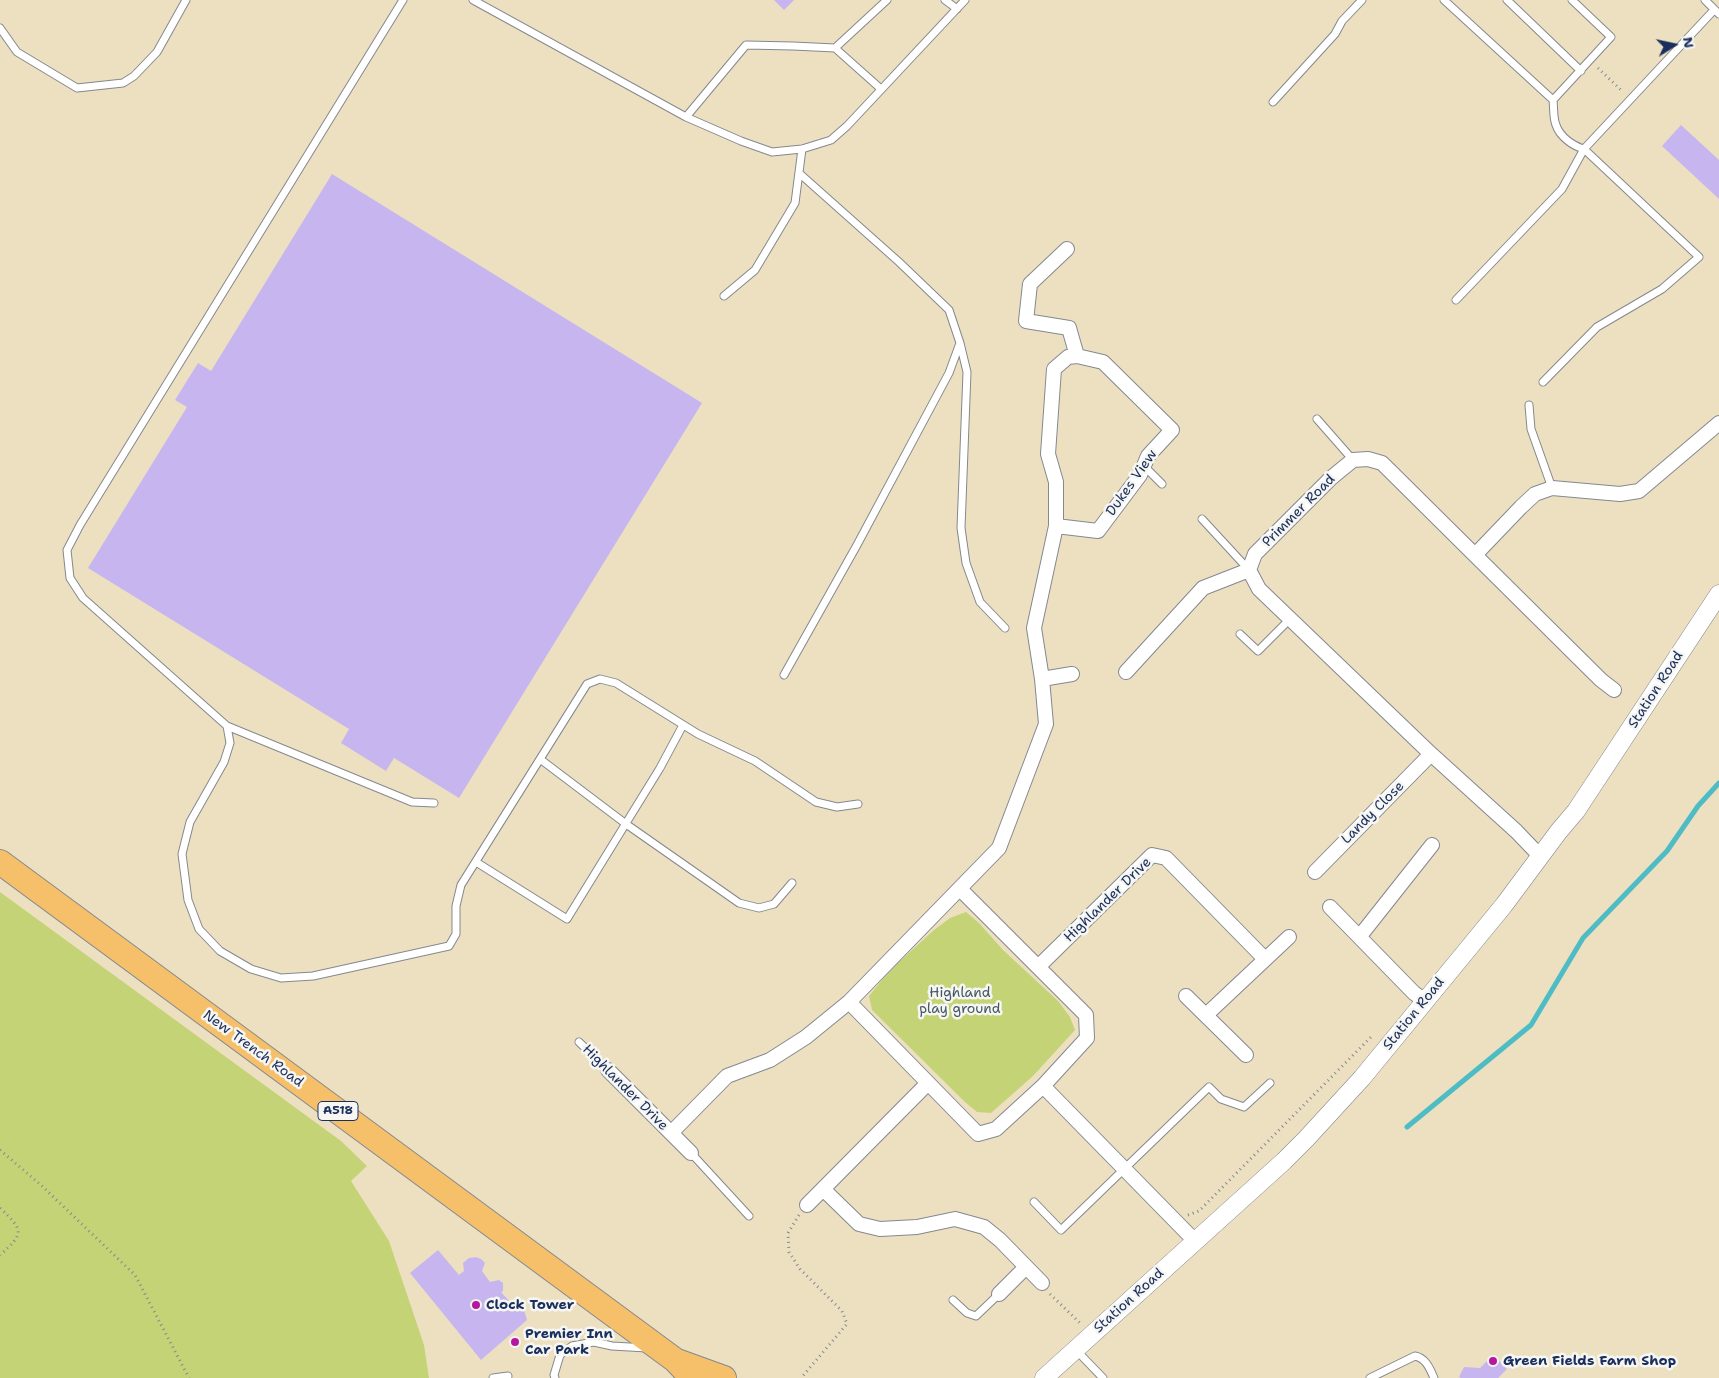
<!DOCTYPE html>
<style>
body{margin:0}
#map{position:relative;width:1719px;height:1378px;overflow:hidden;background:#ece0c0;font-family:"Shantell Sans",sans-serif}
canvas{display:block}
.north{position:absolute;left:1649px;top:20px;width:50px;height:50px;-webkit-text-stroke:4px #f6f6f2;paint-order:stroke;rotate:80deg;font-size:14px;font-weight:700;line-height:20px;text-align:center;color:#1b2f5e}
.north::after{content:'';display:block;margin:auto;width:18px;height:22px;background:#1b2f5e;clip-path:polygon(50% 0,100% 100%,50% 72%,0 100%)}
</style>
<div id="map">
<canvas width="1719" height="1378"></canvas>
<div class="north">N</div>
</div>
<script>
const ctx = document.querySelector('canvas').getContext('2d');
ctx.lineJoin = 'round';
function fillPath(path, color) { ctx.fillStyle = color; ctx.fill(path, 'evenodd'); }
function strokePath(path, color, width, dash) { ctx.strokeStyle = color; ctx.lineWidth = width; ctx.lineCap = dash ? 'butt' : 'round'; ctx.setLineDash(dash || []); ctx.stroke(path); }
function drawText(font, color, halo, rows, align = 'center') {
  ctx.font = font + ' "Shantell Sans",sans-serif'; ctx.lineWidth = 5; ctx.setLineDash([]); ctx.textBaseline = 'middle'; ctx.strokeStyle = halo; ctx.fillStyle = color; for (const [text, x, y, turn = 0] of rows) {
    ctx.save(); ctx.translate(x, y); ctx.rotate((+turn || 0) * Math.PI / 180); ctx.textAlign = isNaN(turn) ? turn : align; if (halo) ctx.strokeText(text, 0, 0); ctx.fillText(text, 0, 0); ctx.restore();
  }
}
const green = new Path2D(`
 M0,892L341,1141L367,1166L351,1181L389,1241L424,1345L429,1378H0Z
 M966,912L979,923L1003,950L1058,1001L1070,1017L1075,1030L1033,1076L991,1113L977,1112L965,1102L872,1010L869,996L882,980L899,962L934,930L950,918Z`);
const stream = new Path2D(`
 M1407,1127L1531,1025L1583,938L1667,851L1698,806L1719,783`);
const building = new Path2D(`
 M774,0H794L784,10Z
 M1681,125L1719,160V199L1662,146Z
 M332,174L702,403L459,798L394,758L386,771L341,743L349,729L88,568L187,407L175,400L198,363L211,371Z
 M438,1250L459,1275L464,1271L463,1263L469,1258L476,1257L481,1259L485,1263L482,1271L490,1282L499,1280L503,1283V1291L501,1292L509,1301L524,1310L527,1320L481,1360L410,1273Z
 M1493,1355L1507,1369L1498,1378H1461L1459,1377L1464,1367L1480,1368Z`);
const path = new Path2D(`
 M1598,68L1622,91
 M0,1150L42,1186L135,1275L189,1378
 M0,1208C23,1230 25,1233 0,1255
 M799,1215L788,1233L789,1252L800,1269L842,1311L847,1324L801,1378
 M1188,1215L1199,1211L1373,1035
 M1050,1294L1080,1323`);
const service = new Path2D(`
 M403,0L80,525L67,550L70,578L83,598L227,726L230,743L224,762L190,822L182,854L188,900L199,929L220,951L251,969L281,978L313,976L449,946L456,934V906L461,885L587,684L600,679L616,683L698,734L755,761L816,802L837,807L858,804
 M473,0L686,117L741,141L772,152L802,149L831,140L847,126L965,0
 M945,0L957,9
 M1444,0L1553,100L1611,37L1572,0
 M1507,0L1581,71
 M1705,0L1719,14
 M0,28L17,52L77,88L123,83L134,76L157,52L186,0
 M835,48L881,89
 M1273,102L1335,34L1342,21L1362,0
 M686,117L746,45L793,46L835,48L887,0
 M724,296L755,270L795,203L802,149
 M1456,300L1562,189L1584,149C1573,146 1560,137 1556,125C1553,118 1554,108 1553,100
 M960,343L967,372L961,528L966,563L980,602L1005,628
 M1543,382L1597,327L1662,289L1699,257L1584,149L1714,10
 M1529,405L1531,429L1552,488
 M1317,419L1353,460
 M1144,466L1162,484
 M1202,519L1249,570
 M1240,634L1258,651L1290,619
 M784,675L857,545L949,373L960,343L949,310L899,262L799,173
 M227,726L412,802L434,803
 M540,759L626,824L739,903L759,908L774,904L792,883
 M476,862L567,919L660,768L683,725
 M579,1042L608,1070
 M691,1153L749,1216
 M1034,1202L1061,1230L1209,1087L1221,1099L1244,1107L1270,1083
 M953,1300L967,1313L976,1316L999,1294
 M1076,1350L1103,1378
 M493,1378L508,1376
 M555,1378L554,1375L560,1355L572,1346L594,1342L612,1346L647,1348
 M1370,1378L1415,1356C1426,1358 1430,1369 1434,1378`);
const minor = new Path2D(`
 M1067,249L1030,284L1026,321L1069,328L1077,356
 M1475,555L1521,507L1535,494L1552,488L1620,494L1639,491L1719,423
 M1126,672L1203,588L1249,570
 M1042,679L1072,674
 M1540,856L1516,831L1431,754L1259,589L1249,570L1255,554L1331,478L1353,460L1368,459L1382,463L1601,680L1614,690
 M1315,872L1431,754
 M960,889L1086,1015L1087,1038L1043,1086
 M1330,907L1414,993L1425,1001
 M1360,936L1432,845
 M1038,967L1152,855L1166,858L1265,959
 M1186,996L1246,1055
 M849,1002L978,1134L996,1129L1043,1086L1195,1241
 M1206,1015L1289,937
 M608,1070L691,1153
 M671,1133L727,1076L770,1060L806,1037L849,1002L999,848L1046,724L1042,679L1034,628L1056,526V482L1048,454L1054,369L1068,357L1077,356L1103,362L1172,430L1148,456L1140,475L1098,531L1056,526
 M823,1189L859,1224L880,1229L917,1227L955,1219L984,1227L1000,1240L1042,1283
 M807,1205L928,1083
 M999,1294L1026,1267`);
const tertiary = new Path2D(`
 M1044,1378L1284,1161L1306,1139L1362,1078L1504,905L1559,831L1576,811L1719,594`);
const trunk = new Path2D(`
 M0,862L660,1349L675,1360L692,1378
 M677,1361L724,1378`);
const markers = [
 [476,1305,5,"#b5179e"],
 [515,1342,5,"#b5179e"],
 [1493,1361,5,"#b5179e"]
];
const shields = [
 [338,1111,40]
];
const shieldNames = [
 ["A518",338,1111]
];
const streetNames = [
 ["Dukes View",1132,483,-55],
 ["Primmer Road",1299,511,-45],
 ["Station Road",1656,690,-57],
 ["Landy Close",1373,813,-45],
 ["Highlander Drive",1108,900,-44],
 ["Station Road",1414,1014,-51],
 ["New Trench Road",253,1049,36],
 ["Highlander Drive",625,1088,45],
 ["Station Road",1129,1301,-42]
];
const parkNames = [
 ["Highland",960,993],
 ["play ground",960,1009]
];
const poiNames = [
 ["Clock Tower",486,1305],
 ["Premier Inn",525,1334],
 ["Car Park",525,1350],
 ["Green Fields Farm Shop",1503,1361]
];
fillPath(green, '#c4d376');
strokePath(stream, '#4ebcc4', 5);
fillPath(building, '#c7b5f0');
strokePath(service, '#84888f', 9);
strokePath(minor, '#84888f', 16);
strokePath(tertiary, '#84888f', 19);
strokePath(trunk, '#84888f', 26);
strokePath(path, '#84888f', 3, [1, 4]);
strokePath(service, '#fff', 7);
strokePath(minor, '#fff', 14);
strokePath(tertiary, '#fff', 18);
strokePath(trunk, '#f6c06b', 24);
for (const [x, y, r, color] of markers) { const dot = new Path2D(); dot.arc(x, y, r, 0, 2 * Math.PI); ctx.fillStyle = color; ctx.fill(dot); strokePath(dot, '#f6f6f2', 2); }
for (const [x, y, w] of shields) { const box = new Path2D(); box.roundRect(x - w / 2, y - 9.5, w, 19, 4); ctx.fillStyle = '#f6f6f2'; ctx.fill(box); strokePath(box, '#1b2f5e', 1); }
drawText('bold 12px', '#1b2f5e', null, shieldNames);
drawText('14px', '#1b2f5e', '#f6f6f2', streetNames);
drawText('14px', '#455864', '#f6f6f2', parkNames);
drawText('bold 14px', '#1b2f5e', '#f6f6f2', poiNames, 'left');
</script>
